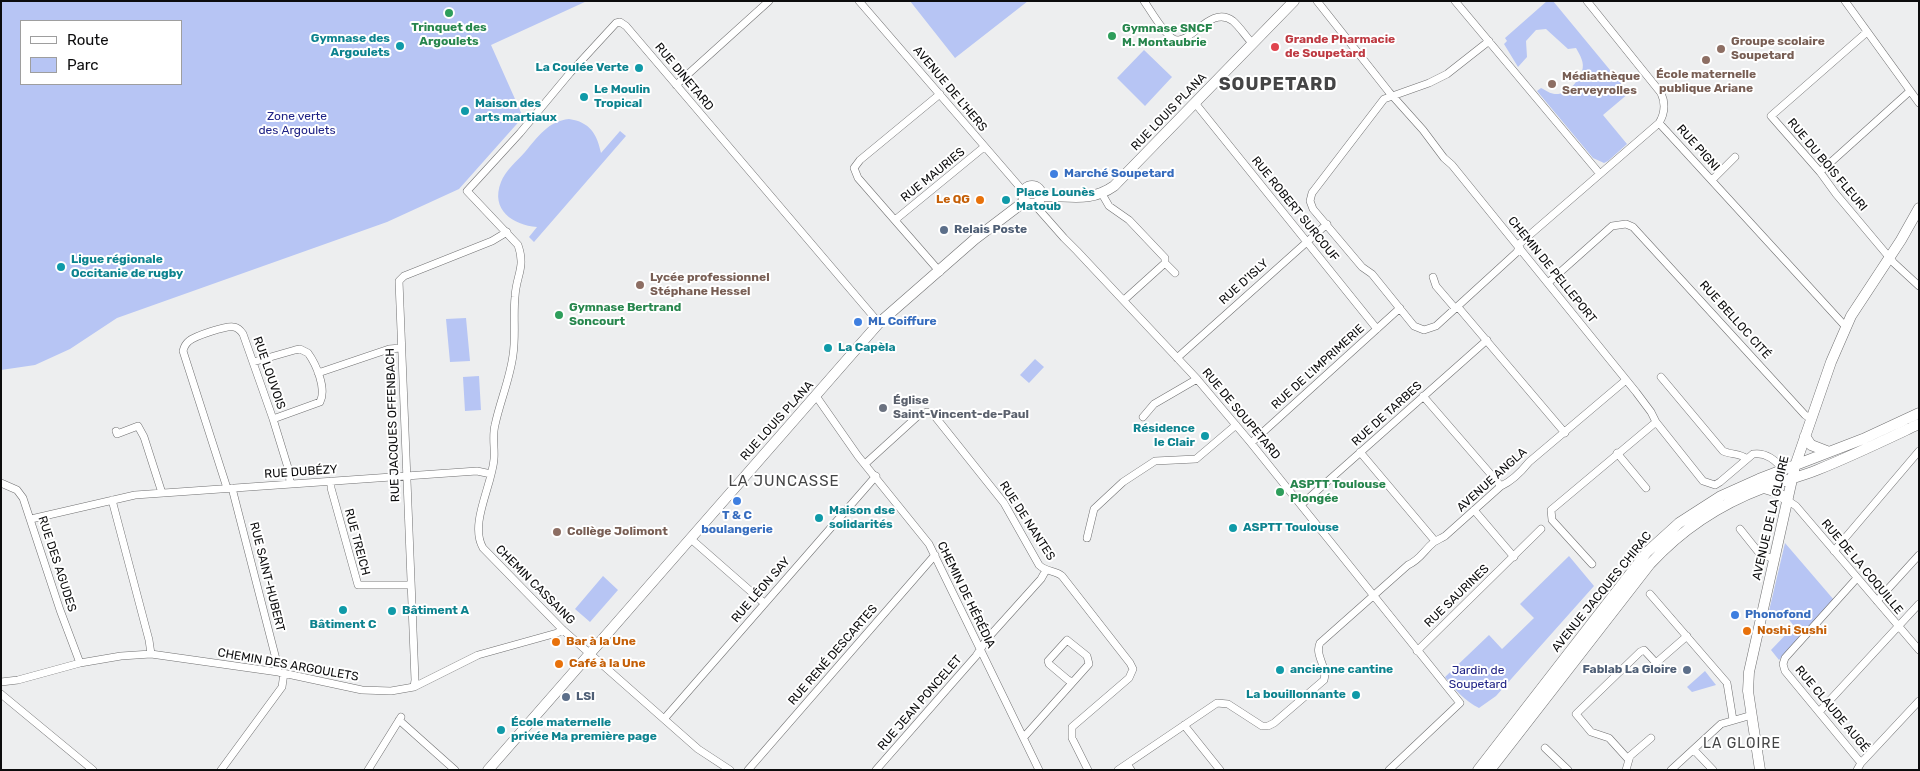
<!DOCTYPE html>
<meta charset="utf-8">
<style>
body{margin:0}
#map{position:relative;width:1920px;height:771px;overflow:hidden;background:#edeeef;font-family:Rubik,sans-serif}
canvas{display:block}
.frame{position:absolute;inset:0;border:2px solid #0c0c0d;pointer-events:none}
.legend{position:absolute;left:20px;top:20px;width:162px;height:65px;box-sizing:border-box;background:#fff;border:1px solid #9e9e9e;margin:0;padding:6px 9px;list-style:none;font-size:15px;color:#0c0c0d}
.legend li{display:flex;align-items:center;gap:10px;height:25px}
.legend b{width:25px;border:1px solid #9e9e9e}
</style>
<div id="map">
<canvas width="1920" height="771"></canvas>
<div class="frame"></div>
<ul class="legend">
<li><b style="height:6px;background:#fff"></b>Route</li>
<li><b style="height:14px;background:#b7c5f4"></b>Parc</li>
</ul>
</div>
<script>
const ctx = document.querySelector('canvas').getContext('2d');
ctx.lineJoin = 'round';
function fillPath(path, color) { ctx.fillStyle = color; ctx.fill(path, 'evenodd'); }
function strokePath(path, color, width, dash) { ctx.strokeStyle = color; ctx.lineWidth = width; ctx.lineCap = dash ? 'butt' : 'round'; ctx.setLineDash(dash || []); ctx.stroke(path); }
function drawText(font, color, halo, rows, align = 'center') {
  ctx.font = font + ' Rubik,sans-serif'; ctx.lineWidth = 4; ctx.setLineDash([]); ctx.textBaseline = 'middle'; ctx.strokeStyle = halo; ctx.fillStyle = color; for (const [text, x, y, turn = 0] of rows) {
    ctx.save(); ctx.translate(x, y); ctx.rotate((+turn || 0) * Math.PI / 180); ctx.textAlign = isNaN(turn) ? turn : align; if (halo) ctx.strokeText(text, 0, 0); ctx.fillText(text, 0, 0); ctx.restore();
  }
}
const green = new Path2D(`
 M1,1H587L491,45L523,117L459,189L387,222L117,318L70,349L35,365L1,370ZM21,21H181V84H21Z
 M910,1H1028L955,58Z
 M1547,1H1553L1629,93L1603,115L1627,144L1608,161L1604,163L1593,158L1537,91L1541,88C1545,90 1551,94 1555,94C1567,95 1579,81 1582,71C1585,63 1580,55 1576,48L1568,49L1546,29L1536,30L1526,41L1527,57L1518,67L1504,44L1507,41L1505,38Z
 M1144,50L1172,77L1145,106L1117,78Z
 M569,119C590,122 597,134 601,153L620,131L626,136L534,242L529,237L537,227C513,225 490,210 501,182C505,171 517,161 525,152C538,137 548,121 569,119Z
 M466,318L470,361L450,362L446,319Z
 M1035,359L1044,367L1029,383L1020,375Z
 M479,376L481,410L465,411L463,377Z
 M1785,543L1834,600L1779,660L1771,650L1794,626L1782,611L1774,616L1769,611Z
 M1569,556L1594,586L1496,696L1479,708C1465,701 1455,690 1445,677L1489,635L1502,649L1534,618L1520,604Z
 M603,576L618,590L590,622L575,609Z
 M1705,671L1716,685L1692,692L1687,687Z`);
const street = new Path2D(`
 M859,1L1024,192
 M1144,1C1151,11 1162,31 1172,38C1189,50 1209,3 1233,21C1240,27 1246,37 1253,44
 M1317,1L1389,92L1423,130L1444,158L1452,165L1636,392L1651,412L1656,422L1703,481L1715,485L1720,482L1753,454C1765,452 1777,460 1783,471
 M1455,1L1600,174
 M1845,1L1919,103
 M1867,32L1771,116L1820,172L1836,194L1894,263L1919,286
 M1489,41L1447,74L1429,83L1384,99L1312,193L1310,201L1313,209L1362,267L1372,274L1414,326L1424,330L1436,326L1516,253L1520,248
 M676,85L769,1
 M1195,103L1377,329
 M1659,123L1845,326
 M1820,172L1910,91
 M1712,180L1735,157
 M1102,194L1109,206L1129,220L1165,258V263L1175,273
 M1034,204L1064,238L1077,251L1197,379L1251,443L1460,703L1389,770
 M895,220L984,147
 M1518,245L1659,123C1665,113 1666,104 1661,93L1587,1
 M940,272L858,178L854,168L860,160L940,94
 M1433,277L1436,286L1454,307H1458L1565,433
 M1548,283L1612,226L1626,224L1633,227L1805,415L1811,419
 M1124,300L1165,263
 M1177,358L1327,224
 M253,362L295,350L300,349L308,353C316,364 327,389 320,402L273,419
 M318,373L389,349L401,348
 M1661,377L1723,451C1731,455 1740,453 1747,459
 M816,396L858,456L929,544L1039,770
 M1423,396L1501,486
 M1143,417L1154,404L1197,379
 M116,431L117,434L138,426L144,437L162,493
 M1251,443L1400,308
 M1360,452L1435,541
 M1617,453L1646,488
 M865,464L920,414L927,412L933,414L1004,503L1039,565C1046,572 1055,570 1062,576L1130,663L1133,669L1129,678L1072,727V738L1088,770
 M331,481V488L358,585H411
 M1,483L17,490L23,498L60,610L80,663
 M227,488L183,351C184,347 185,344 189,341C195,336 227,325 234,327C239,328 241,331 243,334L273,419L289,471L290,483
 M232,488L276,659L278,672
 M112,500L149,640L151,654
 M1787,500L1796,506L1919,650
 M1302,504L1487,340
 M1474,510L1514,557
 M31,519L135,495L477,471L491,474
 M1740,529L1760,554L1774,559
 M1087,538L1094,509L1123,482L1155,461L1196,459L1236,425
 M691,539L764,603
 M1834,551L1919,451
 M1592,564L1552,520L1551,510L1656,422
 M1857,578L1785,658L1783,664L1785,671L1861,763
 M1650,594L1727,683L1733,720
 M1877,601L1919,555
 M1417,651L1541,529
 M1,682L18,680L80,663L121,656L151,654L278,672L362,690L391,691L414,687L478,655L557,633L563,630
 M414,687L415,680L399,281L404,276L492,241L507,232
 M1,694L93,770
 M1819,712L1919,604
 M664,719L876,476
 M399,720L455,770
 M1184,725L1220,770
 M1024,737L1089,664L1087,656L1067,640L1048,661L1049,664L1068,680L1073,682
 M1545,748L1568,770
 M1694,750L1713,770
 M1628,759L1609,738L1591,732L1576,714L1640,652L1644,650L1656,663L1687,636
 M1127,764L1131,770
 M221,770L282,687L284,673
 M368,770L401,717
 M730,770L698,749L563,630L483,548C469,524 492,486 494,459C495,448 492,436 495,425C500,401 510,379 513,355C516,336 513,316 515,297C516,275 526,268 518,245L467,191L520,133L570,73L616,23L620,22L626,26L879,323
 M748,770L935,555
 M876,770L976,656L987,639L1041,579L1046,570
 M1118,770L1217,703L1228,704L1262,726H1268L1274,723L1324,680C1328,667 1314,655 1320,643L1408,565C1421,559 1423,551 1434,542C1437,540 1442,538 1445,536L1501,486C1512,481 1521,472 1529,462L1626,380
 M1626,770L1630,756L1651,738
 M1671,770L1721,724L1752,715
 M1857,770L1861,763L1919,701`);
const secondary = new Path2D(`
 M1023 195a9 9 0 1 1 18 0a9 9 0 1 1-18 0Z
 M1041,196C1068,195 1090,203 1114,186L1294,1
 M1805,436L1811,445L1829,452
 M1764,488L1777,492L1787,500
 M488,770L879,323L975,239L1025,201
 M1478,770L1647,552L1679,523L1721,496L1759,479L1863,439L1919,413
 M1490,770L1650,564C1682,529 1718,505 1763,488C1781,481 1800,477 1817,470C1852,456 1885,440 1919,424
 M1760,770L1748,691L1749,672L1795,466L1831,362L1851,316L1901,240L1919,208`);
const markers = [
 [449,13,5,"#2e9e5b"],
 [1112,36,5,"#2e9e5b"],
 [400,46,5,"#0f9aa8"],
 [1275,47,5,"#e0444e"],
 [1721,49,5,"#8d6e63"],
 [1706,60,5,"#8d6e63"],
 [639,68,5,"#0f9aa8"],
 [1552,84,5,"#8d6e63"],
 [584,97,5,"#0f9aa8"],
 [465,111,5,"#0f9aa8"],
 [1054,174,5,"#3f7fe0"],
 [980,200,5,"#e8710a"],
 [1006,200,5,"#0f9aa8"],
 [944,230,5,"#5c6f8a"],
 [61,267,5,"#0f9aa8"],
 [640,285,5,"#8d6e63"],
 [559,315,5,"#2e9e5b"],
 [858,322,5,"#3f7fe0"],
 [828,348,5,"#0f9aa8"],
 [883,408,5,"#6b7280"],
 [1205,436,5,"#0f9aa8"],
 [1280,492,5,"#2e9e5b"],
 [737,501,5,"#3f7fe0"],
 [819,518,5,"#0f9aa8"],
 [1233,528,5,"#0f9aa8"],
 [557,532,5,"#8d6e63"],
 [343,610,5,"#0f9aa8"],
 [392,611,5,"#0f9aa8"],
 [1735,615,5,"#3f7fe0"],
 [1747,631,5,"#e8710a"],
 [556,642,5,"#e8710a"],
 [559,664,5,"#e8710a"],
 [1280,670,5,"#0f9aa8"],
 [1687,670,5,"#5c6f8a"],
 [1356,695,5,"#0f9aa8"],
 [566,697,5,"#5c6f8a"],
 [501,730,5,"#0f9aa8"]
];
const leisureNames = [
 ["Trinquet des",449,28,"center"],
 ["Argoulets",449,42,"center"],
 ["Gymnase SNCF",1122,29],
 ["M. Montaubrie",1122,43],
 ["Gymnase Bertrand",569,308],
 ["Soncourt",569,322],
 ["ASPTT Toulouse",1290,485],
 ["Plongée",1290,499]
];
const cultureNames = [
 ["Gymnase des",390,39,"right"],
 ["Argoulets",390,53,"right"],
 ["La Coulée Verte",629,68,"right"],
 ["Le Moulin",594,90],
 ["Tropical",594,104],
 ["Maison des",475,104],
 ["arts martiaux",475,118],
 ["Place Lounès",1016,193],
 ["Matoub",1016,207],
 ["Ligue régionale",71,260],
 ["Occitanie de rugby",71,274],
 ["La Capèla",838,348],
 ["Résidence",1195,429,"right"],
 ["le Clair",1195,443,"right"],
 ["Maison dse",829,511],
 ["solidarités",829,525],
 ["ASPTT Toulouse",1243,528],
 ["Bâtiment A",402,611],
 ["Bâtiment C",343,625,"center"],
 ["ancienne cantine",1290,670],
 ["La bouillonnante",1346,695,"right"],
 ["École maternelle",511,723],
 ["privée Ma première page",511,737]
];
const healthNames = [
 ["Grande Pharmacie",1285,40],
 ["de Soupetard",1285,54]
];
const educationNames = [
 ["Groupe scolaire",1731,42],
 ["Soupetard",1731,56],
 ["École maternelle",1706,75,"center"],
 ["publique Ariane",1706,89,"center"],
 ["Médiathèque",1562,77],
 ["Serveyrolles",1562,91],
 ["Lycée professionnel",650,278],
 ["Stéphane Hessel",650,292],
 ["Collège Jolimont",567,532]
];
const streetNames = [
 ["RUE DINETARD",684,77,50],
 ["AVENUE DE L'HERS",950,89,50],
 ["RUE LOUIS PLANA",1169,112,-46],
 ["RUE PIGNI",1698,148,48],
 ["RUE DU BOIS FLEURI",1827,165,50],
 ["RUE MAURIES",933,175,-39],
 ["RUE ROBERT SURCOUF",1295,209,51],
 ["CHEMIN DE PELLEPORT",1552,270,51],
 ["RUE D'ISLY",1244,282,-42],
 ["RUE BELLOC CITÉ",1735,320,48],
 ["RUE DE L'IMPRIMERIE",1318,367,-42],
 ["RUE LOUVOIS",269,373,71],
 ["RUE DE SOUPETARD",1241,414,50],
 ["RUE DE TARBES",1387,414,-42],
 ["RUE LOUIS PLANA",777,421,-48],
 ["RUE JACQUES OFFENBACH",393,425,-92],
 ["RUE DUBÉZY",301,472,-4],
 ["AVENUE ANGLA",1492,480,-42],
 ["AVENUE DE LA GLOIRE",1771,518,-77],
 ["RUE DE NANTES",1027,521,57],
 ["RUE TREICH",357,542,75],
 ["RUE DES AGUDES",57,564,72],
 ["RUE DE LA COQUILLE",1862,567,50],
 ["RUE SAINT-HUBERT",267,577,76],
 ["CHEMIN CASSAING",535,585,45],
 ["RUE LÉON SAY",761,590,-49],
 ["AVENUE JACQUES CHIRAC",1602,592,-51],
 ["CHEMIN DE HÉRÉDIA",966,595,64],
 ["RUE SAURINES",1457,596,-44],
 ["RUE RENÉ DESCARTES",833,655,-49],
 ["CHEMIN DES ARGOULETS",288,665,10],
 ["RUE JEAN PONCELET",920,703,-49],
 ["RUE CLAUDE AUGÉ",1832,709,50]
];
const parkNames = [
 ["Zone verte",297,117],
 ["des Argoulets",297,131],
 ["Jardin de",1478,671],
 ["Soupetard",1478,685]
];
const shopNames = [
 ["Marché Soupetard",1064,174],
 ["ML Coiffure",868,322],
 ["T & C",737,516,"center"],
 ["boulangerie",737,530,"center"],
 ["Phonofond",1745,615]
];
const foodNames = [
 ["Le QG",970,200,"right"],
 ["Noshi Sushi",1757,631],
 ["Bar à la Une",566,642],
 ["Café à la Une",569,664]
];
const serviceNames = [
 ["Relais Poste",954,230],
 ["Fablab La Gloire",1677,670,"right"],
 ["LSI",576,697]
];
const worshipNames = [
 ["Église",893,401],
 ["Saint-Vincent-de-Paul",893,415]
];
const neighbourhoodNames = [
 ["LA GLOIRE",1742,744]
];
const quarterNames = [
 ["LA JUNCASSE",784,482]
];
const districtNames = [
 ["SOUPETARD",1278,85]
];
fillPath(green, '#b7c5f4');
strokePath(street, '#707071', 8);
strokePath(secondary, '#707071', 11);
strokePath(street, '#fff', 7);
strokePath(secondary, '#fff', 10);
for (const [x, y, r, color] of markers) { const dot = new Path2D(); dot.arc(x, y, r, 0, 2 * Math.PI); ctx.fillStyle = color; ctx.fill(dot); strokePath(dot, '#fff', 2); }
drawText('bold 12px', '#27864d', '#fff', leisureNames, 'left');
drawText('bold 12px', '#0d838f', '#fff', cultureNames, 'left');
drawText('bold 12px', '#be3a42', '#fff', healthNames, 'left');
drawText('bold 12px', '#785e54', '#fff', educationNames, 'left');
drawText('12px', '#0c0c0d', '#fff', streetNames);
drawText('12px', '#202486', '#fff', parkNames);
drawText('bold 12px', '#366cbe', '#fff', shopNames, 'left');
drawText('bold 12px', '#c56008', '#fff', foodNames, 'left');
drawText('bold 12px', '#4e5e75', '#fff', serviceNames, 'left');
drawText('bold 12px', '#5b616d', '#fff', worshipNames, 'left');
ctx.letterSpacing = '1px';
drawText('14px', '#454546', '#fff', neighbourhoodNames);
ctx.letterSpacing = '0px';
ctx.letterSpacing = '1px';
drawText('15px', '#454546', '#fff', quarterNames);
ctx.letterSpacing = '0px';
ctx.letterSpacing = '1px';
drawText('bold 18px', '#454546', '#fff', districtNames);
ctx.letterSpacing = '0px';
</script>
